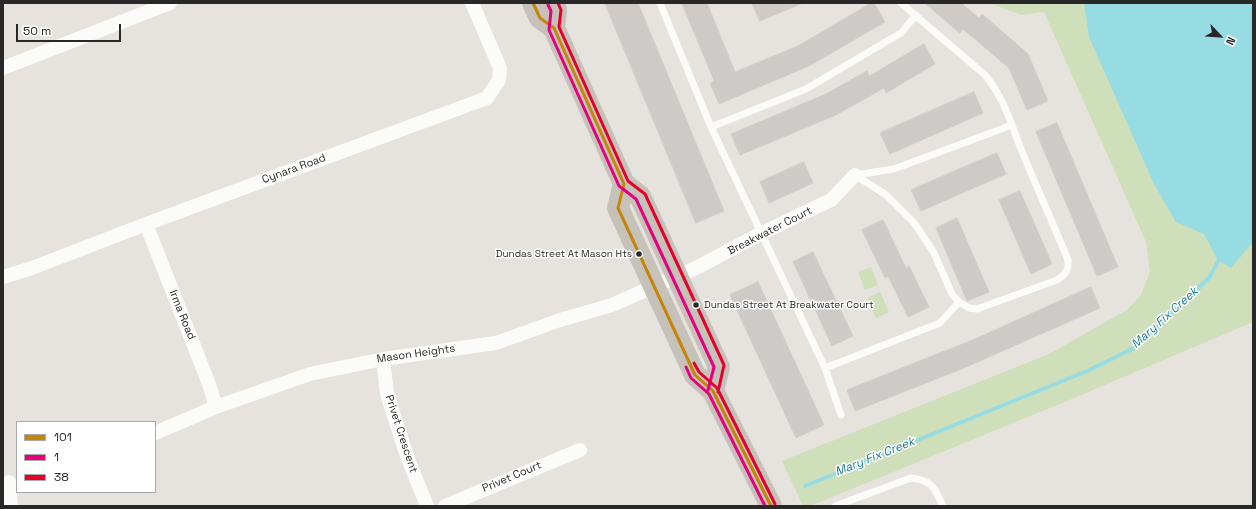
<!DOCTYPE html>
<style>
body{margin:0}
#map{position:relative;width:1256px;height:509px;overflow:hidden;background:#e6e2de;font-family:"Space Grotesk",sans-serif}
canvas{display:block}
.frame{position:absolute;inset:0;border:4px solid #282828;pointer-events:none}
.legend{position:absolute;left:16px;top:421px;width:140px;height:72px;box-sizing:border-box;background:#fff;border:1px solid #a9a9a9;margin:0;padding:5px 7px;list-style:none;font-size:12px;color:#282828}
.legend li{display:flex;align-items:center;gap:8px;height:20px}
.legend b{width:20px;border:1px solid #a9a9a9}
.north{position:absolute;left:1200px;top:16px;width:40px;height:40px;-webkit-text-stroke:3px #fff;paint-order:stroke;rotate:115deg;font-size:11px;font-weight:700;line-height:16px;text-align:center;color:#282828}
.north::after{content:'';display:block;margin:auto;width:14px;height:18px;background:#282828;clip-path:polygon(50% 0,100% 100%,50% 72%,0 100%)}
.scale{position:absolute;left:16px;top:24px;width:105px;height:18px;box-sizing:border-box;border:2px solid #282828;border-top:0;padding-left:5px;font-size:12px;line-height:14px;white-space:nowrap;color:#282828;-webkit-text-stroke:3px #fff;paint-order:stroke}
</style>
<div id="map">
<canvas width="1256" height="509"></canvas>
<div class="frame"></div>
<ul class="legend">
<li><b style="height:5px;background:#c3860a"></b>101</li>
<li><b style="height:5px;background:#e5007d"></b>1</li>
<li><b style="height:5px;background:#e4002b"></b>38</li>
</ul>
<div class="north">N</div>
<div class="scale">50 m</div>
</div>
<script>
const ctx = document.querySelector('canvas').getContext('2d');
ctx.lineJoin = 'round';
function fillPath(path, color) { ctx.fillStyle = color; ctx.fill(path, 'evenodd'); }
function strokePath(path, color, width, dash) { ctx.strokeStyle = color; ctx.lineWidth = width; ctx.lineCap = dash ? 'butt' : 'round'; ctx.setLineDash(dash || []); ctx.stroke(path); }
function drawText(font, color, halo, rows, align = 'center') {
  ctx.font = font + ' "Space Grotesk",sans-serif'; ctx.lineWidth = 3; ctx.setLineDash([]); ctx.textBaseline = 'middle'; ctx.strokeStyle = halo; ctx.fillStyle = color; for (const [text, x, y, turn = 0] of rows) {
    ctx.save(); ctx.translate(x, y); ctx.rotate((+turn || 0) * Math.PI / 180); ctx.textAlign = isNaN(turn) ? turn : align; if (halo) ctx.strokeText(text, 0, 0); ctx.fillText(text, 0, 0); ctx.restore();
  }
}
const green = new Path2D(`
 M989,3H1253V322L1067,401L810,506H803L782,461L1049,354L1118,315L1127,310L1141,295L1150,272L1146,242L1044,12L1021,15Z
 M871,267L878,285L865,290L858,272Z
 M880,292L889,312L876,318L867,298Z`);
const water = new Path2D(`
 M1084,3H1253V242L1231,268L1218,260L1204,234L1176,222L1154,184L1089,37Z`);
const stream = new Path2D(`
 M805,486L1087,371L1136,347L1209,278L1221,256`);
const building = new Path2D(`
 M605,3H638L724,211L696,223Z
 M682,3H707L735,72L798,46L871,3H874L885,22L809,66L719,104L710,83L714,81Z
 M752,3H803L760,21Z
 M925,3H961L979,18L982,14L1028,54L1048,101L1027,110L1009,68L963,29L960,33Z
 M924,44L935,64L886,93L884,88L836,115L740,155L731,134L826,94L867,71L869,76Z
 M974,92L983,113L890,154L880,133Z
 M1057,123L1118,267L1097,276L1036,132Z
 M997,153L1006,174L921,211L911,190Z
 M804,162L813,183L769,203L760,182Z
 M1020,191L1052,264L1031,274L999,200Z
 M957,218L989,292L967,301L936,228Z
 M883,220L906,268L909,266L929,307L908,317L888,276L885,278L862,230Z
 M813,252L853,336L832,346L793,262Z
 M758,282L824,425L796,438L730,295Z
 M1091,287L1100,308L964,368L855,411L847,390L975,339Z`);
const lane = new Path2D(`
 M660,3L711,127L825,368L841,415
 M711,127L806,89L901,33L916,15
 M855,175L886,195L915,224L934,253L952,294L959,302L969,308L977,309L1057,280C1066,274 1069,270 1068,260C1053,223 1036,186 1021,149C1010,121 1004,98 985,75L901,3
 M855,175L894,169L1012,125
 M825,368L940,323L959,302
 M835,506L911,478C933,481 934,487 943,506`);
const street = new Path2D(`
 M3,68L170,3
 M146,224L209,384L216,407
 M3,277L32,268L146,224L487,98L499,80L500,68L472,3
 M383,359L387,394L408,459L427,506
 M155,433L216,407L310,374L383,359L496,343L560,320L612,305L698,267L760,234L831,200L855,175
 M9,482L11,506
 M445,506L580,450`);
const primary = new Path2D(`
 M533,3L540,18L554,28
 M553,3L556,10L554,28L624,184L640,196L719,367L713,391
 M624,184L618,208L695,375L713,391L771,506`);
const bus1 = new Path2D(`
 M533,3L540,18L554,28L624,184L618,208L695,375L713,391L771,506`);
const bus2 = new Path2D(`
 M548,5L551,11L549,30L619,186L636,199L714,367L708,390
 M686,367L691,378L709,394L765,506`);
const bus3 = new Path2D(`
 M558,3L561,10L559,27L628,181L645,194L724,365L718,392
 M694,363L699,372L717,388L775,504`);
const markers = [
 [639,254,3.5,"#282828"],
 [696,305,3.5,"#282828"]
];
const busNames = [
 ["Dundas Street At Mason Hts",632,254],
 ["Dundas Street At Breakwater Court",704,305,"left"]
];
const streetNames = [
 ["Cynara Road",294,169,-20],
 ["Breakwater Court",770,231,-27],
 ["Irma Road",182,315,68],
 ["Mason Heights",416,354,-8],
 ["Privet Crescent",401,434,72],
 ["Privet Court",512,477,-23]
];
const waterNames = [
 ["Mary Fix Creek",1165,318,-42],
 ["Mary Fix Creek",875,457,-22]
];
fillPath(green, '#cfdfb9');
fillPath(water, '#97dce2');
strokePath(stream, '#97dce2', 4);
fillPath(building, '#cecac8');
strokePath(building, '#d1ceca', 1);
strokePath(lane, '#fbfbfa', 7);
strokePath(street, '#fbfbfa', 14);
strokePath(primary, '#c7c2b9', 22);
strokePath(bus1, '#c3860a', 3);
strokePath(bus2, '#e5007d', 3);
strokePath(bus3, '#e4002b', 3);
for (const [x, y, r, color] of markers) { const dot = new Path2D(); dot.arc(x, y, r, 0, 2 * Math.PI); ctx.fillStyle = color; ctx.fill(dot); strokePath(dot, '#fff', 1.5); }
drawText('10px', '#282828', '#fff', busNames, 'right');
drawText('11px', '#282828', '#fff', streetNames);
drawText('italic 12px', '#17788d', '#fff', waterNames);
</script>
